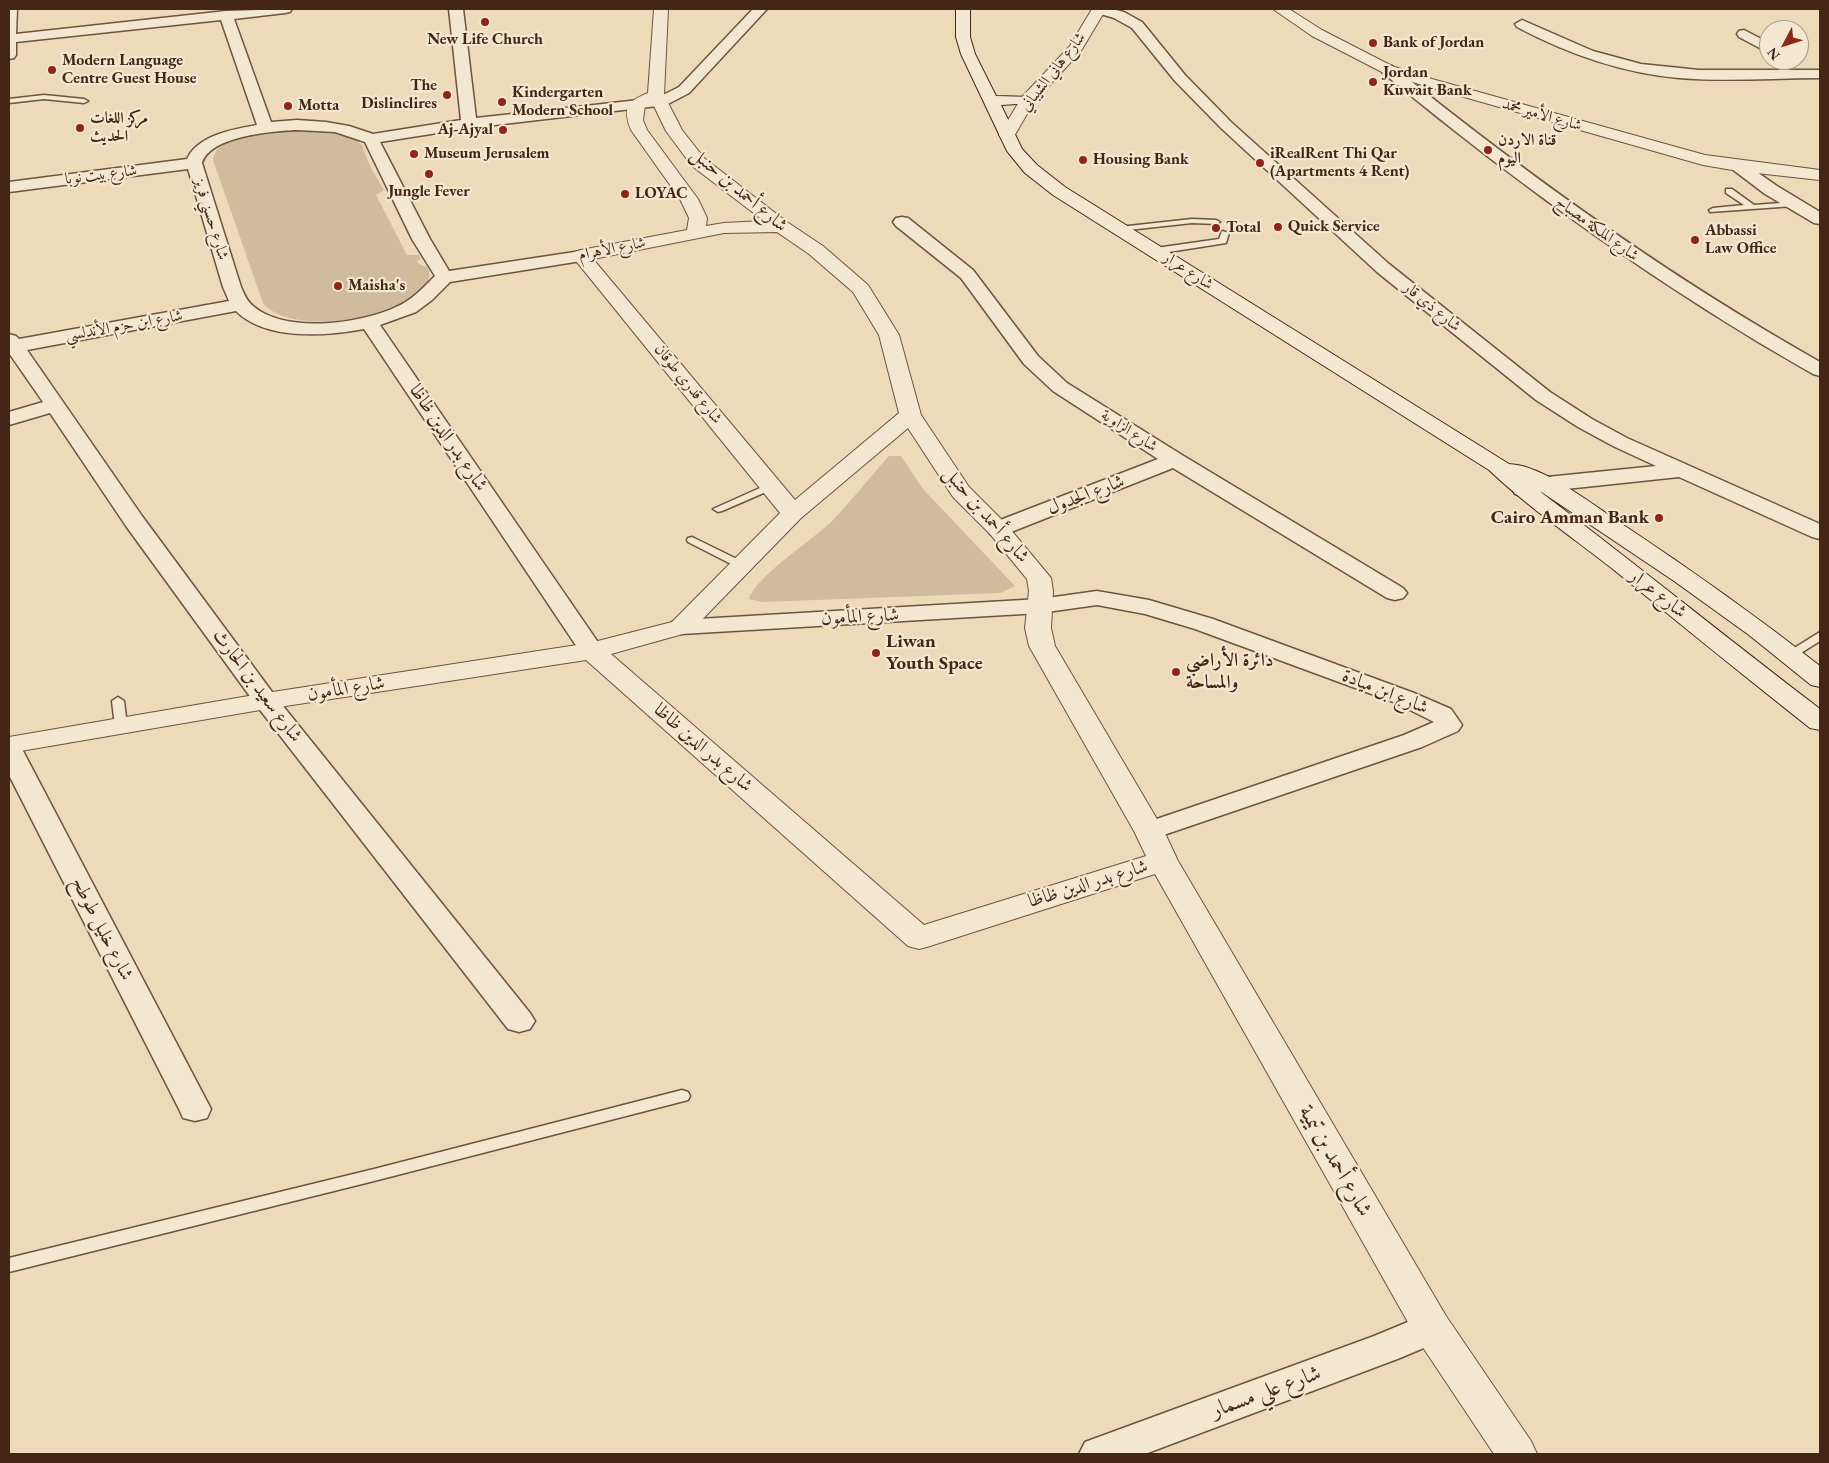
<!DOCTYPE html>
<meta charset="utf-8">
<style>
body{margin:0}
#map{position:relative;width:1829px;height:1463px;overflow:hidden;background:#eddab9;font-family:"EB Garamond",serif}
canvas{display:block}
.frame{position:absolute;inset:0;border:10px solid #442617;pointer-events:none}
.north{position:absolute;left:1759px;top:20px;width:50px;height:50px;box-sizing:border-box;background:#f3e7d2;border:1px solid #ad9a87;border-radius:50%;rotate:230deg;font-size:14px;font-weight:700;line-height:20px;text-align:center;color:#442617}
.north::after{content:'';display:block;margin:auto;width:18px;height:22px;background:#8f2418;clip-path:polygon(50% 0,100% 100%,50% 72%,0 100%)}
</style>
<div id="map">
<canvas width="1829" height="1463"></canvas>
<div class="frame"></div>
<div class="north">N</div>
</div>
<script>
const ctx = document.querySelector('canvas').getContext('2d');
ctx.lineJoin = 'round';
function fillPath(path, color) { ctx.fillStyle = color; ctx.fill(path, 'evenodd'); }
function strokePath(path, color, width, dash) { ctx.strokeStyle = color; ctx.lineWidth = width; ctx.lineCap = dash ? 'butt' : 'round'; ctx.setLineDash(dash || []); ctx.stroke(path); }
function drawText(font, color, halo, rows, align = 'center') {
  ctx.font = font + ' "EB Garamond",Amiri,serif'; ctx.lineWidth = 4.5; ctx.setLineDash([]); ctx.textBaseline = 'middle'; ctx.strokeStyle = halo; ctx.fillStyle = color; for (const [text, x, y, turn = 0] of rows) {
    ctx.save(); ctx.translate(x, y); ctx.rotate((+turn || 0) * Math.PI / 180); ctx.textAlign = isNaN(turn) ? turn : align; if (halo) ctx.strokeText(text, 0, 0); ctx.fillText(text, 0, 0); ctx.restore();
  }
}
const green = new Path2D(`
 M291,129L334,131L353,137L362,145L370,166L384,190L376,195L407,255H419L421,259L417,261L419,264L427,267C450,312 293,343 263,303L213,160C216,134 271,131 291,129Z
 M889,456H901L923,489L1015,586L1000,593L763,602L749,599C755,577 811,541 830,523C851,502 869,478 889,456Z`);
const service = new Path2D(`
 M44,95L84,99L88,101L84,103L44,99L9,103V99Z
 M1726,189H1732L1754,205L1794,202L1798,204L1794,206L1710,212L1709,210L1713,208L1744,205L1726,193Z
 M1192,219L1216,220L1220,222L1216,224L1192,223L1119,231L1115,229L1119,227Z
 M1222,231L1229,233L1226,243L1156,254L1152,251L1156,248L1219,239Z
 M771,483L775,484L776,486L775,488L722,511L718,512L713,509Z
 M692,537L745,563L747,565L745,567H737L688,542L687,540L688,538Z
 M1820,632V641L1793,658L1789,659L1783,655Z
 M118,697L124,701L127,726L121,730L115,726L112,701Z
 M682,1090L688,1092L690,1096L688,1100L374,1181L9,1272V1258L374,1169Z`);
const minor = new Path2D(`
 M9,9H17L16,34L226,11L292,9L290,12L285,13L234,19L271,122L297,120L326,122L349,126L373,134L461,120L449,9H463L476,118L657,98L679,87L753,9H767L689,93L666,105L469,128L380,142L430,239L449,271L581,251L587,252L590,256L587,260L581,261L450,282L432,300L416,312L380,325L604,651L601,656L592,658L583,656L364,329C326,336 266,341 236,311L27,350L142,516L275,696L530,1013L535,1021L530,1029L519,1032L508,1029L257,706L126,526L50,413L9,425V412L43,402L9,353V334L16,336L19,339L229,301L223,287L188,169L9,192V182L187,159C198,135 234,129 257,125L221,20L16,42V55L14,58L9,59ZM297,130L335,132L365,142L412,239L435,276C423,288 411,301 396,307C360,324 285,334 253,306C247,301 244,294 241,287L202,163C210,136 273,131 297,130Z
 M1092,9H1112L1124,12L1142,22L1185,75L1231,122L1389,264L1550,392L1592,419L1627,438L1820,524V539L1812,537L1679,477L1547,491L1523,496L1515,494L1512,489L1515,484L1547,477L1656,466L1613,446L1578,427L1536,400L1377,272L1221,128L1175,81L1132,28L1114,18L1094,12Z
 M1522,20L1593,51L1641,64L1699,70H1820V78C1774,78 1726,82 1679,78C1622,73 1568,54 1517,27L1515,24Z
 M1744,30L1769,43V53L1739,37L1737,34L1739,31Z
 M1387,65L1392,66C1527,175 1669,277 1820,362V376L1813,374C1660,287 1517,184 1382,72L1380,69L1382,66Z
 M1738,161L1744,163L1777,186L1820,212V224L1814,223L1765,194L1732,169L1730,166L1732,163Z
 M902,217L908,218L973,270L1038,356L1067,383L1182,455L1403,588L1407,593L1403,598L1395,600L1387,598L1173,468L1006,534L998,536L990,534L987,529L990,524L1158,459L1053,391L1024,364L961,278L896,226L893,222L896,218Z
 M1097,591L1149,600L1213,619L1414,693L1451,709L1462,725L1458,731L1422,747L1149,840L1139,837L1135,831L1139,825L1404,735L1434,722L1396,703L1195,629L1145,614L1097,605L1040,613L681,634L672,632L669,627L672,622L681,620L1040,599Z
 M9,741L18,743L22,749L211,1109L207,1118L195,1121L183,1118L179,1109L9,775Z
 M1432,1312L1445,1317L1450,1328L1445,1339L1400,1358L1145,1454H1079L1085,1442L1374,1336Z`);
const tertiary = new Path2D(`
 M654,9H668L664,95L682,130L704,158L787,222L823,246L868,285L899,335L921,415L969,487L1006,524L1051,578L1053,591L1051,628L1055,646L1164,831L1178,861L1446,1316L1531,1441L1537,1454H1494L1418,1340L1155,874L930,946L919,949L908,946L586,660L266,709L9,753V737L266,693L590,643L672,622L780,513L572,256L574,252L581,250L687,230L689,218L680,199L631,130C622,107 628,101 648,93ZM652,102L666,131L692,166L764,221L724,223L706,226L707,218L698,199L647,130L643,120L645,105ZM777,232L809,254L853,292L879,335L899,413L795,500L593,259L724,233ZM908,428L953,497L990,534L1027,579L1029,591L1025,628L1029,646L1134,831L1146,856L924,925L611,654L690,632L801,518Z
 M1092,9H1106L1081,51L1034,102L1013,138H1001L999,135L1022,97L1070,46Z
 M1273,9H1289L1322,30L1392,66L1432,79L1705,155L1820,170V180L1738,171L1703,165L1422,85L1382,72L1312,36Z`);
const secondary = new Path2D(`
 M956,9H970V37L975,54L996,96L1034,97L1036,100L1034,103L1001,105L1022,149L1037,165L1065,187L1509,464C1543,465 1593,505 1622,524C1690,569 1756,616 1820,666V687L1811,685L1749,635L1674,581L1534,487C1631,560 1724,636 1820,709V730L1810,728C1744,676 1679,623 1614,570C1572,537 1528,507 1489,470L1053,195L1025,173L1007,151L961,54L956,37Z`);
const markers = [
 [485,22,5,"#8f2418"],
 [1373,43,5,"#8f2418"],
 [52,70,5,"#8f2418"],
 [1373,82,5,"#8f2418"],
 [447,95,5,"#8f2418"],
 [502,102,5,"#8f2418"],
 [288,106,5,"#8f2418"],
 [80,128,5,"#8f2418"],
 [503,130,5,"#8f2418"],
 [1488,150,5,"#8f2418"],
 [414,154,5,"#8f2418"],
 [1083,160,5,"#8f2418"],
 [1260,163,5,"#8f2418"],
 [429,174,5,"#8f2418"],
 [625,194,5,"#8f2418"],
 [1278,227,5,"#8f2418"],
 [1216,228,5,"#8f2418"],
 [1695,240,5,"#8f2418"],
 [338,286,5,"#8f2418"],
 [1659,518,5,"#8f2418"],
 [876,653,5,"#8f2418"],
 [1176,672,5,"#8f2418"]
];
const farPoinames = [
 ["New Life Church",485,40,"center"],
 ["Bank of Jordan",1383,43],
 ["Modern Language",62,61],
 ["Centre Guest House",62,79],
 ["Jordan",1383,73],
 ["Kuwait Bank",1383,91],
 ["The",437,86,"right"],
 ["Dislinclires",437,104,"right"],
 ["Kindergarten",512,93],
 ["Modern School",512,111],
 ["Motta",298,106],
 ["مركز اللغات",90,119],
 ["الحديث",90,137],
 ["Aj-Ajyal",493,130,"right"],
 ["قناة الاردن",1498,141],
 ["اليوم",1498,159],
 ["Museum Jerusalem",424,154],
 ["iRealRent Thi Qar",1270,154],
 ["(Apartments 4 Rent)",1270,172],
 ["Housing Bank",1093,160],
 ["Jungle Fever",429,192,"center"],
 ["LOYAC",635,194],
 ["Quick Service",1288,227],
 ["Total",1226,228],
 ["Abbassi",1705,231],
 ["Law Office",1705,249],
 ["Maisha's",348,286]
];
const farStreetnames = [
 ["شارع هاني الشيباني",1053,72,-52],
 ["شارع الأمير محمد",1542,115,16],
 ["شارع بيت نوبا",101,175,-7],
 ["شارع حسني فريز",211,219,73],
 ["شارع الملكة مصباح",1597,229,36],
 ["شارع الأهرام",612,249,-11],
 ["شارع عرار",1188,271,33],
 ["شارع ذي قار",1432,307,39],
 ["شارع ابن حزم الأندلسي",124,326,-10],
 ["شارع قدري طوقان",688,384,51],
 ["شارع الزاوية",1129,431,33]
];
const streetNames = [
 ["شارع أحمد بن حنبل",739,190,40],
 ["شارع بدر الدين ظاظا",448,438,56],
 ["شارع الجدول",1086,495,-21],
 ["شارع أحمد بن حنبل",986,515,49],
 ["شارع عرار",1658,594,38],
 ["شارع المأمون",860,617,-3],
 ["شارع سعيد بن الحارث",257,686,53],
 ["شارع المأمون",346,689,-9],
 ["شارع ابن ميادة",1385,692,22],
 ["شارع بدر الدين ظاظا",703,748,41],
 ["شارع بدر الدين ظاظا",1088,884,-17],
 ["شارع خليل طوطح",102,929,63]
];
const poiNames = [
 ["Cairo Amman Bank",1649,518,"right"],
 ["Liwan",886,642],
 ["Youth Space",886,664],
 ["دائرة الأراضي",1186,661],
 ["والمساحة",1186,683]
];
const nearStreetnames = [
 ["شارع أحمد بن تيمية",1335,1161,60],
 ["شارع علي مسمار",1266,1392,-20]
];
fillPath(green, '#d0bb9d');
strokePath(service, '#6e5340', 3);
strokePath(minor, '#6e5340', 3);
strokePath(tertiary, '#6e5340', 2);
strokePath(secondary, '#442617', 2);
fillPath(service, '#f3e7d2');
fillPath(minor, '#f3e7d2');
fillPath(tertiary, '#f3e7d2');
fillPath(secondary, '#f3e7d2');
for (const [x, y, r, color] of markers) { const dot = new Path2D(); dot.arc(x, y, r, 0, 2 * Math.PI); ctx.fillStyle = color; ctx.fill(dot); strokePath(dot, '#f3e7d2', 2); }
drawText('bold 16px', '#442617', '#f3e7d2', farPoinames, 'left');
drawText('16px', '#442617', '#f3e7d2', farStreetnames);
drawText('19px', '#442617', '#f3e7d2', streetNames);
drawText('bold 19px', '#442617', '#f3e7d2', poiNames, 'left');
drawText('22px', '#442617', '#f3e7d2', nearStreetnames);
</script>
